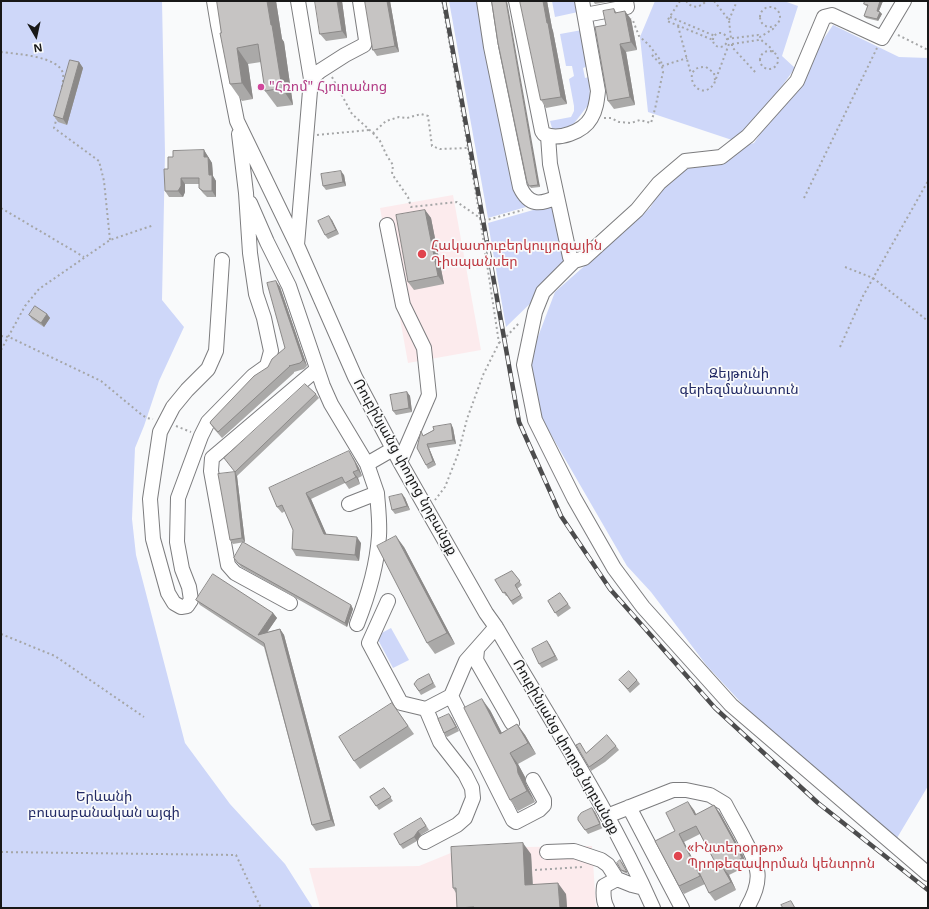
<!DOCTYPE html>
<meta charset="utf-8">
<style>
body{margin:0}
#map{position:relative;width:929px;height:909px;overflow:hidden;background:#f9fafb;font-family:"Noto Sans",sans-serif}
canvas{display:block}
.frame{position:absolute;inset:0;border:2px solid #181818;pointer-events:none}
.north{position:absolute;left:16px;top:16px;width:40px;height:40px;-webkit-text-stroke:3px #f9fafb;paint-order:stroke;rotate:171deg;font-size:11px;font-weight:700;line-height:16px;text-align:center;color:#181818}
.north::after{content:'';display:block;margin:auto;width:14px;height:18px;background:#181818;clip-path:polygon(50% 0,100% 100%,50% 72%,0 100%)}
</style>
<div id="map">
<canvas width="929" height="909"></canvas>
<div class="frame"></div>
<div class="north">N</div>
</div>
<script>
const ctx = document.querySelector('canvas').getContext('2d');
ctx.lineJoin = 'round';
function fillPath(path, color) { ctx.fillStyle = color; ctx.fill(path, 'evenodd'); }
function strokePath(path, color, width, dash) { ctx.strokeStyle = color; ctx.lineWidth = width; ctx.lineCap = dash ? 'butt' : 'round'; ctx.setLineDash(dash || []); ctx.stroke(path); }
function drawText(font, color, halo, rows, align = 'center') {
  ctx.font = font + ' "Noto Sans","Noto Sans Armenian",sans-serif'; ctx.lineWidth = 3.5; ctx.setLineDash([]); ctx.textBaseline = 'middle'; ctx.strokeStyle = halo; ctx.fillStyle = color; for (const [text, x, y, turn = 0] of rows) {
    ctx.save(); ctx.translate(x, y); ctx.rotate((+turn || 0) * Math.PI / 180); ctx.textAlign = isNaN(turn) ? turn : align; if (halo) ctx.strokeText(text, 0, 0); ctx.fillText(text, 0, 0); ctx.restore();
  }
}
const medical = new Path2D(`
 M453,195L481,350L408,363L380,208Z
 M592,846L596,908H320L309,868L419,866L463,848Z`);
const green = new Path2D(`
 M1,1H162L165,153L162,300L184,327L159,381L144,426L135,448L132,519L136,555L185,743L230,804L285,864L313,908H1Z
 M449,1H478L513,190L526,207L488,218Z
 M552,1H576L578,12L555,17Z
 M655,1H784L798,6L782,56L795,68L741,143L648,112L640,37Z
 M833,25L899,57L928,58V786L897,838L762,725L707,666L651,592L627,566L539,414L528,363L555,292L650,208L676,163L754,143Z
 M582,30L588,66L583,68L585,78L589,77L590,98L589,104L572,126L553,132L550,121L571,117L574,111V106L569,79L574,76L572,66H566L560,34Z
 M554,204L569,263L539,295L506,327L488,223Z
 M391,628L409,660L393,668L376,636Z`);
const path = new Path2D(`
 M680,1L667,21L713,40
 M686,1C692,9 700,8 706,1
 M714,1L729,20L731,39
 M760 17a10 10 0 1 1 20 0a10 10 0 1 1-20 0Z
 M670,17L715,36
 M729,20L737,1
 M678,26L691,74
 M713 40a7 7 0 1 1 14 0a7 7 0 1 1-14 0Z
 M898,35L928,50
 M727,39L758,35L760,37
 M732,44V47L757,74
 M732,44L758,40L760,39
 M760 60a9 9 0 1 1 18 0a9 9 0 1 1-18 0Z
 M1,52C15,54 60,56 63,74C64,78 62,85 62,90
 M773,52L772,49L760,39V37L773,29L774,26
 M652,55L662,66L687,58
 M332,77L352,114L373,133L386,121L399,117L407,118L421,114L428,116L432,146L440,149L468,148L442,1
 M715,80L714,73L706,67C678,65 697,106 714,84L729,44
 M57,117L54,128L99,161L104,181L110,240
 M604,118H611L619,122L631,123L640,120L651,123L655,109L663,72L661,61L649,45L639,36L632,18
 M373,133L380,141L387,156L393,165L392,174L408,197L411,207L457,202L480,218L499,343L483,375L467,419L458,454L445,487L435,500
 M317,135L369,130
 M468,148L480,218L487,220L523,210
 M804,198L877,48
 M1,208L84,257
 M845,267L873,278L928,321
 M1,336L9,337L101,381L142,415L147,418L153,419
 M499,343L505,338L520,322
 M840,347L863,296L928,181
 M1,350L25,306L39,289L110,240L154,225
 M176,426L191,432
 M1,634L55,656L144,717
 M1,852L236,855L261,908
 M535,870L582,867`);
const minor = new Path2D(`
 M214,1L218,25L237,121L297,245L355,377L400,462L486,613L496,627C550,720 610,810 653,908
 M484,1L491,47L520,187C529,206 540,205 557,197
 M516,1L542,131L544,134C558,141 583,132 591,118C596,110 597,100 598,91L582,1
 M904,1L882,38L832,15L824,17L797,81L748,136L721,157L685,161L659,183L637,210L584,258L574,261L543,292L535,312L524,365L535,420L574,498L614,568L643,607L731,705L928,874
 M585,15L627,7L626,1
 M311,79L320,71L345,55L364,45L366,40L360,1
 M548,136L550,164L570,257L574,261
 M250,203L267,242L289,286L323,386L331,404L367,464L377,493L349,504
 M387,225L403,305L424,348L429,395L400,462
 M297,245L311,79L298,1
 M222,260L216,351L208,369L187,390L173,407L160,432L150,499L153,539L168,593L174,603L181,607L187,606L191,600L189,587L182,569L177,542L178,498L201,436L208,422L253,376L267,366L271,351L264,318L256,294L250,253L246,193L239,134
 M367,464L393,449
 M388,601L369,643L401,703L426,709L451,696L466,661L496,627
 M290,603L235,573L228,565L211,471L212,458L317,369
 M357,624C368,596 377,566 379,536C380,522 378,507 377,493
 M477,650L476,660L512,723
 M451,696L513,820L516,822L539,810L544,805V800L533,780
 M629,807L682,908
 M607,816L673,790H686L710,795L725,804C731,816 738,827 744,839C759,867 764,879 747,908
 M425,842L457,825L465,818L473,798L472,788L465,774L440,742L426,709
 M547,852L574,851L601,860L608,865L617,879
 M607,908C603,901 603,894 604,886L617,879L632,885L644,888`);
const rail = new Path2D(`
 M444,1L519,422L561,516L610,589L715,708L818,803L928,890`);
const wall = new Path2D(`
 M217,1H276L282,39L284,42L293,105L277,107L265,91L261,62L248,64L253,99L242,101L230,84Z
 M342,1L347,38L326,41L320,34Z
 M365,1H390L399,52L377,56L373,50Z
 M520,1H547L552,28L553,31L567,104L546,108L541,100Z
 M593,1H613L595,4Z
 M865,1H883L879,11L882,14L878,21L866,18L864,16L868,6H866L864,4Z
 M614,9L617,13L631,19L637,50L626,52L635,105L614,109L608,101L606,25Z
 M498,43L540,187L531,188L527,182Z
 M79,62L83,68L67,125L58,122L54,116Z
 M204,150L212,163L213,176L216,181V197H207L203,193L199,188V184H185V192L183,197H169L165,191L168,169Z
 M344,175L346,186L326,190L323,186Z
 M425,210L431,218L444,284L414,290L408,282Z
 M332,220L339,234L328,239L325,235Z
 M276,281L280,287L307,366L304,369L294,372V373L222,438L214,429L210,423L268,367L285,348Z
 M47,314L50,318L44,327L32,319L29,315Z
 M407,392L410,396L412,412L396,415L393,411Z
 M316,394L319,398L237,476L245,542L233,544L230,540L234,472Z
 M451,424L453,428L456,444L429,448L436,465L428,469L426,465L424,435L434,430Z
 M353,457L359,468L362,476L358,478L360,484L349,489L345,483L311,499L326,534L361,543L359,561L296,556L292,549L293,530L285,511L282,513L277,507Z
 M402,494L405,498L410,510L395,514L392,510Z
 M404,547L455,644L435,654L427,643Z
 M234,558L351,605L353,609L347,627L241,567Z
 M512,571L522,585L517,589L523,598L513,605L507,596H506L495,580Z
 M560,593L571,608L558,617L548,601Z
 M196,600L273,613L277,618L267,632L280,629L284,635L335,826L316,831L312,825L264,647L200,605Z
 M547,641L558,660L542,668L539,664Z
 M431,678L436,687L421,695L414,684Z
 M619,680H637L640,684L630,693Z
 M392,703L414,734L360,769L354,761Z
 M490,710L502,733L517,724L525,735L536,754L518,764L525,777L526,784L535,802L518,811L510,800Z
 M449,714L452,718L459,731L447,737L444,733Z
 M616,746L619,750L605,762L591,771L589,767L586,753Z
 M384,788L393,801L379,810L370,797Z
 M694,810L696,814L720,813L742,853L747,866L729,875L736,890L715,901L709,893L705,884L684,894L679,886L675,831ZM700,834L715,862L698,870L684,842Z
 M595,812L603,828L588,834L578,820Z
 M424,822L429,830L421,835L417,841L403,849L400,845Z
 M531,854L533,884L566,894L567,908H457L456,893L453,888Z
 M622,862L628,874L623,872L621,870Z`);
const shadedWall = new Path2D(`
 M267,1H276L282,39L284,42L293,105L282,88L271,25Z
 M337,1H342L347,38L342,31Z
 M387,1H390L399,52L395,46Z
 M506,1H507L540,187L538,185Z
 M543,1H547L552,28L553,31L567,104L561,97Z
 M880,1H883L878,13L877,11Z
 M625,11L631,19L637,50L631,42Z
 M880,12L882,14L878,21L877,19Z
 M620,44L626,52L635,105L630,97Z
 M237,48L248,64L253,99L242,83Z
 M79,62L83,68L67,125L63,119Z
 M204,150L212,163L213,176L216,181V197L212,191L204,157Z
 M341,171L344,175L346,186L343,182Z
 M181,178L185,184V192L183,197L178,191Z
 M425,210L431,218L444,284L438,276Z
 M329,216L332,220L339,234L336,230Z
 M276,281L280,287L307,366L303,360Z
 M47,314L50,318L44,327L41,323Z
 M407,392L410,396L412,412L409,408Z
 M451,424L453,428L456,444L453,440Z
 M427,444L429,448L436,465L433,461Z
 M349,451L359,468L362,476L358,470Z
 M235,472L237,476L245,542L242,538Z
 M353,472L358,478L360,484L356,477Z
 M306,493L311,499L329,540L324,534Z
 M402,494L405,498L410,510L407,506Z
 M396,536L404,547L455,644L447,633Z
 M357,537L361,543L359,561L355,555Z
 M351,605L353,609L347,627L345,623Z
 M273,613L277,618L262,640L258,635Z
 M280,629L284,635L335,826L331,820Z
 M547,641L550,645L558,660L555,656Z
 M482,699L490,710L508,745L500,734Z
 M449,714L452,718L459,731L456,727Z
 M517,724L525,735L536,754L528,743Z
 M510,753L518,764L525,777L526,784L535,802L527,791L518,773Z
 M688,802L694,810L700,823L695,815Z
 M714,805L720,813L742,853L747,866L742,858Z
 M592,808L595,812L603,828L600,824Z
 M418,831L421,835L417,841L414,837Z
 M679,834L684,842L705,883L700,876Z
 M523,843L531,854L533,896L525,885Z
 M723,868L729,875L736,890L731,882Z
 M558,883L566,894L567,908H560Z`);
const building = new Path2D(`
 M217,1H267L271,25H272L282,88L265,91L258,44L237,48L242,83L230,84L220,33H221Z
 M315,1H337L342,31L320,34Z
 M365,1H387L395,46L373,50Z
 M492,1H506L538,185L529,186L527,182L498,43Z
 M520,1H543L547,23H548L561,97L541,100Z
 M865,1H880L877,11L880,12L877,19L864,16L868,5L864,4Z
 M614,9L615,13L625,11L631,42L620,44L630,97L608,101L595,27L606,25L603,11Z
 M70,60L79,62L63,119L54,116Z
 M204,150V157H208L209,175H212V191H203L199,188V178H181V186L178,191H165L164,169H168V157H173V151Z
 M341,171L343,182L323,186L321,174Z
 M425,210L438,276L408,282L396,215Z
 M329,216L336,230L325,235L318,221Z
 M276,281L303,360L300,363L289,366H290L218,432L210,423L211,421L254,376L268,367L272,359L285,348L267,283Z
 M35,306L47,314L41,323L29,315Z
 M305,384L316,394L235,472L224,458Z
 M407,392L409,408L393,411L390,395Z
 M451,424L453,440L427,444L433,461L426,465L417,448L421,431L423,436L434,430L433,427Z
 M349,451L355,462L358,470L353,472L356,477L345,483L342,477L306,493L324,534L357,537L355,555L292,549L293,530L282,505L277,507L269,488Z
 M235,472L242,538L230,540L218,474Z
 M402,494L407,506L392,510L389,497Z
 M396,536L447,633L427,643L377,546Z
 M243,542L351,605L345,623L238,563L234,558Z
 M512,571L520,581L515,585L521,595L511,601L505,592L503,593L495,580Z
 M213,574L273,613L258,635L280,629L331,820L312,825L264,643L196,600Z
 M560,593L568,604L555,613L548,601Z
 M547,641L555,656L539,664L532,649Z
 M629,671L637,680L628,689L619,680Z
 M429,674L433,683L419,691L414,684L417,680Z
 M482,699L500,734L517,724L528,743L510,753L517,766L518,773L527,791L510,800L464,708Z
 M392,703L408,726L354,761L339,737Z
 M449,714L456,727L444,733L438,719Z
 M607,735L616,746L602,758L589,767L576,745L580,743L586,753Z
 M384,788L391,797L376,806L370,797Z
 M688,802L695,815L714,805L736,845L742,858L723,868L731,882L709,893L698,870L715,862L696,826L679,834L700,876L679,886L655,841L675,831L666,813Z
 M592,808L600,824L585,830L578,820V817L581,813Z
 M421,818L426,826L418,831L414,837L400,845L394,834Z
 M523,843L525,885L558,883L560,908H474V907L457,908L456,888H453L451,847Z
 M620,860L627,872L621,870L617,863Z
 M791,901L795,908H783L781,905Z`);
const markers = [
 [261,87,4,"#d1479c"],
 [422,254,5,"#e0444e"],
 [678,856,5,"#e0444e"]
];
const hotelNames = [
 ["\"Հռոմ\" Հյուրանոց",269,87]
];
const healthNames = [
 ["Հակատուբերկուլյոզային",431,246],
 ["Դիսպանսեր",431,262],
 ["«Ինտերօրթո»",687,848],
 ["Պրոթեզավորման կենտրոն",687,864]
];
const parkNames = [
 ["Զեյթունի",739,374],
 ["գերեզմանատուն",739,390],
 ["Երևանի",104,797],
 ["բուսաբանական այգի",104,813]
];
const streetNames = [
 ["Ռուբինյանց փողոց նրբանցք",405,467,61],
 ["Ռուբինյանց փողոց նրբանցք",566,747,60]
];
fillPath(medical, '#fcebed');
fillPath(green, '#ced7f9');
strokePath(minor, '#7c7c7e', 16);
strokePath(path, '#a5a6a7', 2, [2, 3]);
strokePath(minor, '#fff', 14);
strokePath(rail, '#4c4c4d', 4.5);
strokePath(rail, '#f9fafb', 3, [9]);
fillPath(wall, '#aaa9a8');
fillPath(shadedWall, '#8b8988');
fillPath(building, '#c6c4c3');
strokePath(building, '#8b8988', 1);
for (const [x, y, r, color] of markers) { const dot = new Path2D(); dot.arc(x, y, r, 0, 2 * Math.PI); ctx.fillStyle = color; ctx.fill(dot); strokePath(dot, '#f9fafb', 1.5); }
drawText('14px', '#b23c85', '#f9fafb', hotelNames, 'left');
drawText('14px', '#be3a42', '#f9fafb', healthNames, 'left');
drawText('14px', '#222a65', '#f9fafb', parkNames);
drawText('14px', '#181818', '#f9fafb', streetNames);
</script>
